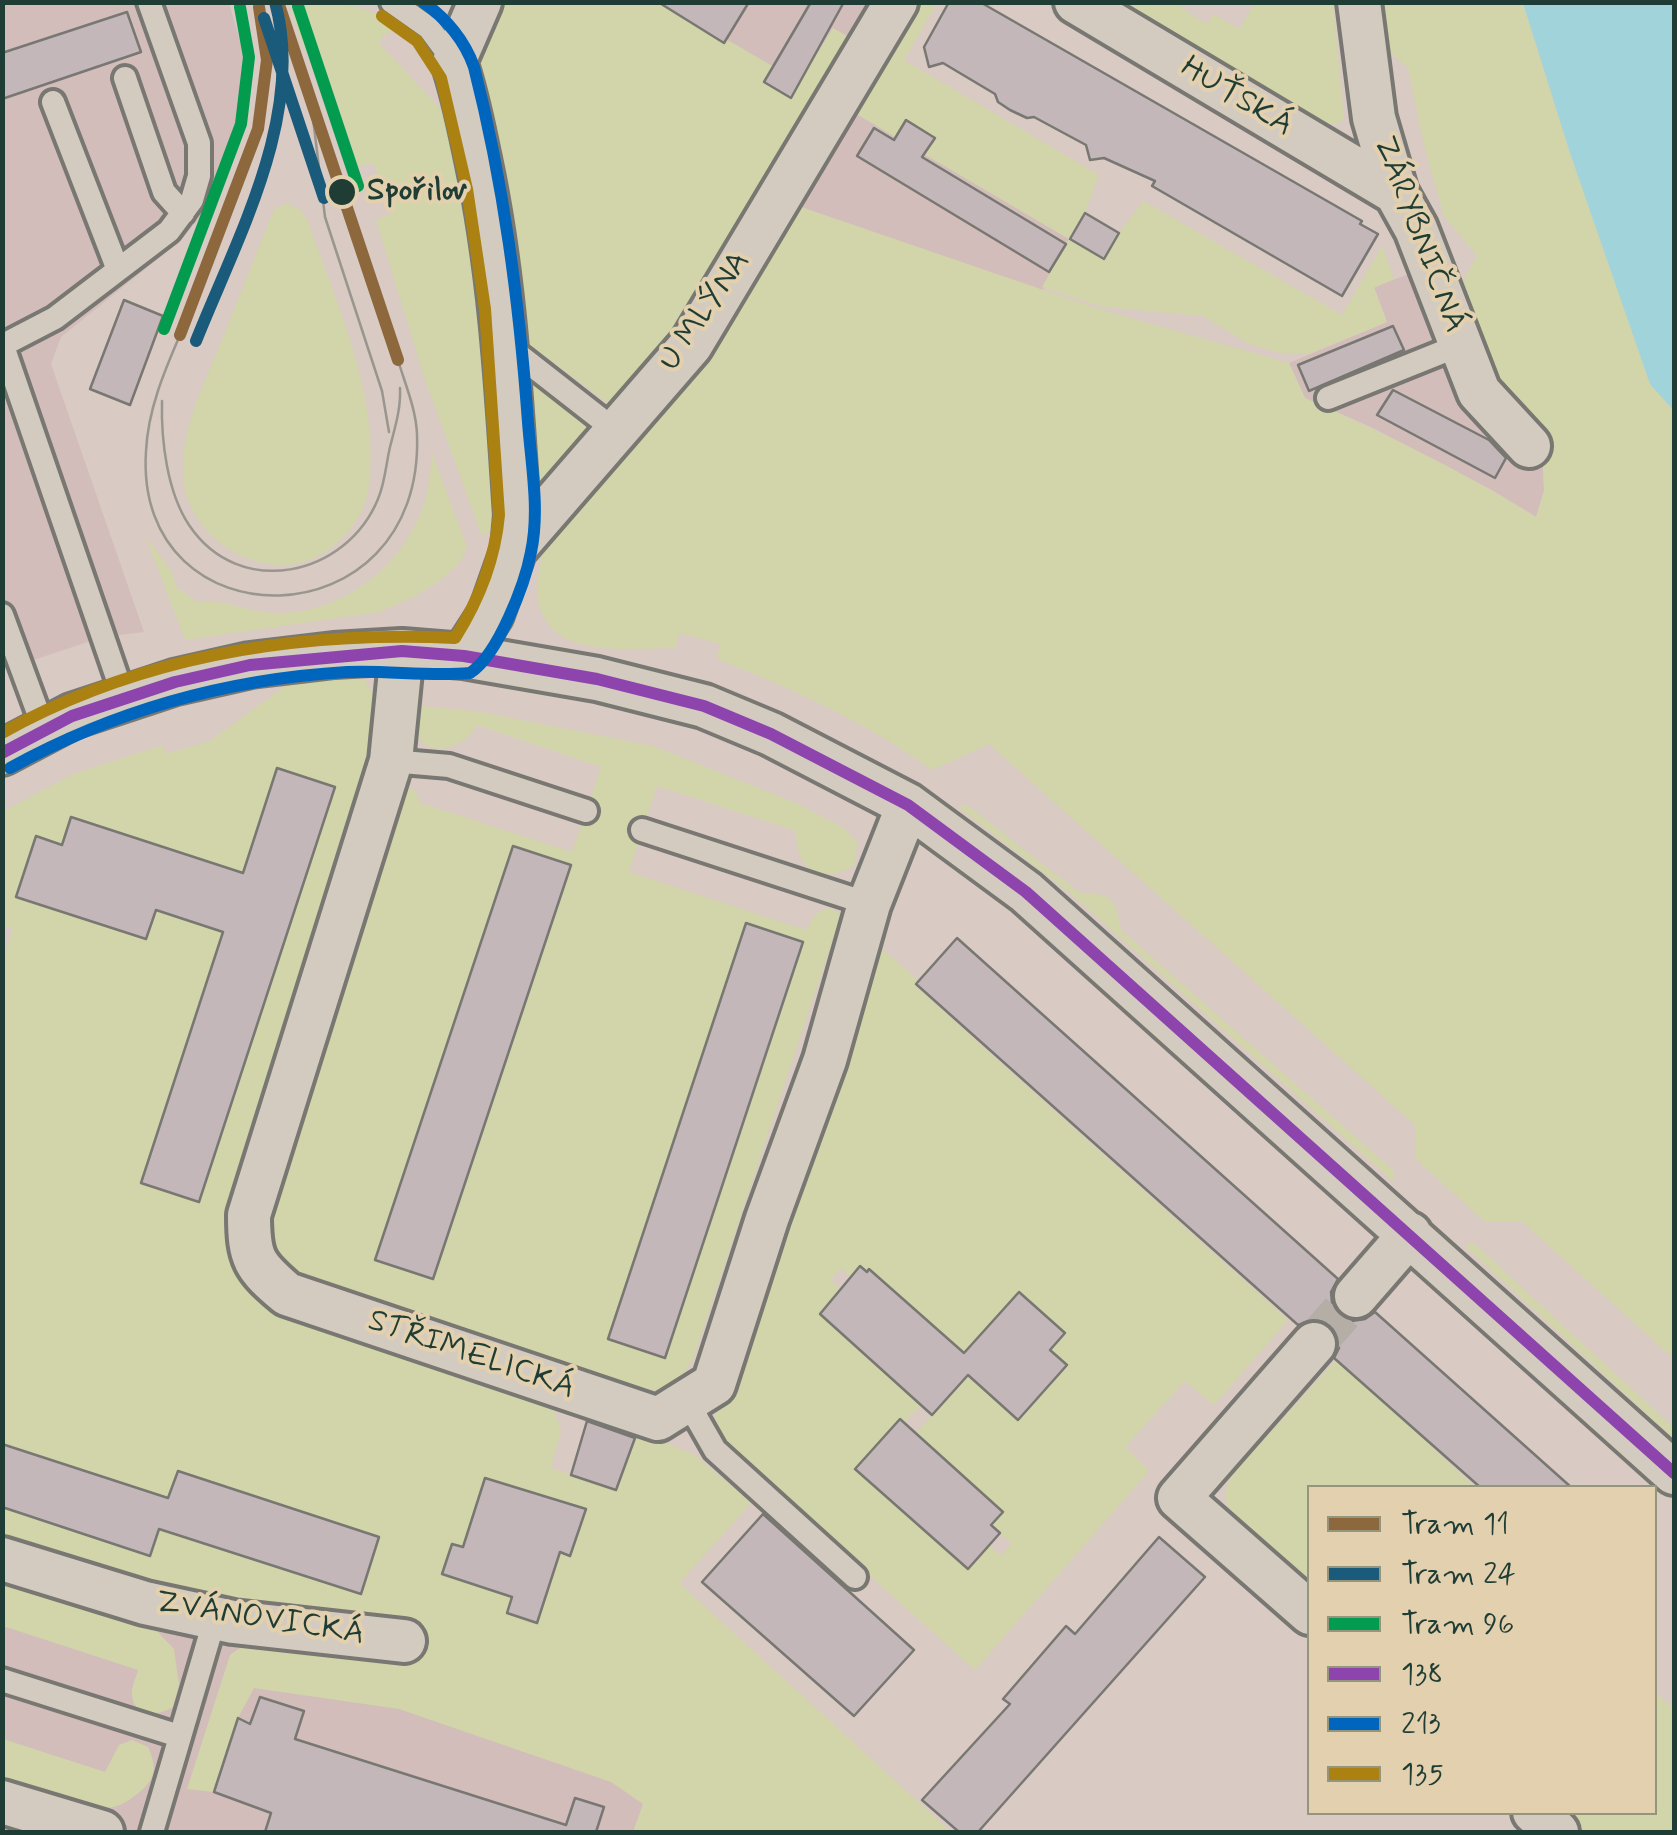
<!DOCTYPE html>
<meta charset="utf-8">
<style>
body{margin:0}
#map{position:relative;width:1677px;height:1835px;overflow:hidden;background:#d9cac3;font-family:Mynerve,sans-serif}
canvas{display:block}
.frame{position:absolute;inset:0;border:5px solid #1f3d34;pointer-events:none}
.legend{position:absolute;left:1307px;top:1485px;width:350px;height:330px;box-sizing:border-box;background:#e3d0ae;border:2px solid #95957d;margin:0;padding:12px 18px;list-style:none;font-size:30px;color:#1f3d34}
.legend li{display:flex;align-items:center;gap:20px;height:50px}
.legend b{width:50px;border:2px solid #95957d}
</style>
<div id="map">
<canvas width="1677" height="1835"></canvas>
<div class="frame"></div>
<ul class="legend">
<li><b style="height:12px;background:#8c683c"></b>Tram 11</li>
<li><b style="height:12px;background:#1a5a7b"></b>Tram 24</li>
<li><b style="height:12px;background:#039c4e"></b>Tram 96</li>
<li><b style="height:12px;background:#8e44ad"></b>138</li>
<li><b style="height:12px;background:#0065bd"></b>213</li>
<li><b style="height:12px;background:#ab8112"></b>135</li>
</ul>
</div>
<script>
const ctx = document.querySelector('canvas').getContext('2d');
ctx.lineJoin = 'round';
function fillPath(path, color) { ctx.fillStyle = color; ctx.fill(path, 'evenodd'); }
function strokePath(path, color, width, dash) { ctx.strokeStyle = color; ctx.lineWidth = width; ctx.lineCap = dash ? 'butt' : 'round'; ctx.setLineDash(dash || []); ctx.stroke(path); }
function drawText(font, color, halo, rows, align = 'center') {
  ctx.font = font + ' Mynerve,sans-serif'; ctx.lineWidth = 8; ctx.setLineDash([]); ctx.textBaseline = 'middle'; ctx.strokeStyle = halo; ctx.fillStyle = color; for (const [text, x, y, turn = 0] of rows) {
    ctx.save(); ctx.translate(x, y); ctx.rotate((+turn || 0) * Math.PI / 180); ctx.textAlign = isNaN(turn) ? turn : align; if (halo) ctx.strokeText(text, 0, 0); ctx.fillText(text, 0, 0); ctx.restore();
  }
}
const built = new Path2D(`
 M677,2L869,3L849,37L832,29L791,98L764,82L724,43L672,11Z
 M2,3H229L245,58L240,114L230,151L206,210L180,241L61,337L51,364L144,632L103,637L3,670Z
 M855,113L1069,239L1042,291L801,207Z
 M1417,271L1542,448L1544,491L1536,517L1492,490L1371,427L1305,398L1289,363L1387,322L1374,287Z
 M2,1545L149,1592L536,1659L644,1804L633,1832H48L3,1818Z`);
const green = new Path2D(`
 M289,3C333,3 359,0 396,26L378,42L447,116L472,236L501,505L493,528L482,536L425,380L376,220L391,214L374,163L358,166L318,48L304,49Z
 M498,3H677L673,12L723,43L726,39L774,67L791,97L833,28L849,37L759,195L675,332L609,404L530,345L508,214L474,73L478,55Z
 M919,3H937L904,60L1099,175L1085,213L1119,233L1143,201L1342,315L1382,246L1394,279L1374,288L1387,322L1311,353H1280L1249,344L1203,316L1103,307L1042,287L1069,239L924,154L933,138H897L855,113Z
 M1119,3H1184L1181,8L1207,24L1213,14L1239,29L1255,3H1333L1344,118L1339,123L1328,124Z
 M1379,3H1523L1570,153L1650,384L1674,411V1359L1521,1221L1485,1222L1416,1159L1415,1125L989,744L932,770C867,722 792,689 717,659L720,644L680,633L675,648C625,648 542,661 537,592C536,579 541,564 543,552L538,547L671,392L709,358L801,207L1102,310L1289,363L1305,398C1384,433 1462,471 1536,517L1544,491L1542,448L1513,419L1456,293L1477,256L1444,216L1425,149L1408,68L1388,50Z
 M287,203L302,211L308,221C337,306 380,394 369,485C365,524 327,562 288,565C237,568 185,526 183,475C181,429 203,386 220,345C237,302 254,260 271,217L275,209Z
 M532,380L592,424L539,484L534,483Z
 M432,453L467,547C460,577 405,602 379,612L185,640L145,535L172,572L176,587L197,602C223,598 246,612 273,613C337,615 396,573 420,514C429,495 430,474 432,453Z
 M362,676L374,695L375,749L235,1266L550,1400L561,1430L551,1468L615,1490L638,1432L695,1455L751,1503L679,1583L951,1832H633L643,1804L611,1782L399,1709L254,1688L238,1718L214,1792L187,1789L230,1655L250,1641L411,1658L417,1620L198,1595L3,1535V1507L159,1529L361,1594L178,1472L168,1498L3,1444L2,963L13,929L3,925L2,812L73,774L163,745L166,754L210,741L292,681ZM277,768L335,788L198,1202L141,1182ZM72,817L200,859L182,918L156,910L36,837L62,845ZM486,1478L580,1527L570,1556L560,1552L536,1622L507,1613L512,1597L442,1574L451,1544L463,1547Z
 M413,705L481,712L653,746L796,803L844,828L857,842L855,865C822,886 795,870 796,831L657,786L629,872L806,930C813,919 815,910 830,908L841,914L693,1359C680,1381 664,1393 638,1389L296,1272L289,1276L262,1233L402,786L415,790L420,803L572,852L601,767L477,725C465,747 428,762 415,731C412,724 414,712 413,705ZM513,846L570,866L375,1259L391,1212ZM746,924L803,943L665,1358L625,1289Z
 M967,805L1080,893C1114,893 1115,899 1121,930L1394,1171V1182L1070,893L958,807Z
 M875,948L882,949L919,981L915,986L1288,1320L1214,1405L1185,1381L1125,1447L1149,1471L975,1670L729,1450L718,1434L715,1415ZM860,1267L867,1272L869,1270L966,1355L1018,1292L1065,1332L1050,1350L1067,1366L1019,1419L989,1351L916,1433L1002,1511L991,1525L1012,1544L1001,1556L989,1545L967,1569L856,1469L922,1405L821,1315L842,1290L830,1280L841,1268L858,1283L855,1272Z
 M1468,1243L1475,1244L1674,1428V1439L1466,1247Z
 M1337,1359L1475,1487L1310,1488L1309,1584C1290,1567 1230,1523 1226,1499C1224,1489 1230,1478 1236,1470Z
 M6,1576L153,1627L174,1649L179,1685L173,1707C159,1716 134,1718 132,1695C131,1688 136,1677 138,1670L3,1626V1577Z
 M1655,1692L1674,1709V1832H1587L1564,1813L1654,1812Z
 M3,1739L105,1772L119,1745L132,1740L148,1747C155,1763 158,1775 143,1789C136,1795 126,1803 117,1806C95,1815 27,1785 3,1778Z`);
const water = new Path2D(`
 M1523,3H1674V411L1650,384L1570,153Z`);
const building = new Path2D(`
 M658,2H749L724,43Z
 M811,2H844L791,98L764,82Z
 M949,2H980L1362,221L1360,224L1378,234L1342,296L1152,186L1155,181L1104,158L1090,160L1086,145L1034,117L1027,118L1010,110L998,102L995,94L943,63L929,67L924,47Z
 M127,12L141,52L2,99V53Z
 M906,120L935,138L922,157L1066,244L1049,272L857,156L874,128L894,140Z
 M1085,213L1119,233L1104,259L1070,239Z
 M124,300L163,316L130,405L90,389Z
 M1393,326L1404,350L1309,391L1298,365Z
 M1393,390L1489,440L1506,458L1495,478L1377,415Z
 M277,768L335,787L199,1202L141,1183L223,932L156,910L146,939L16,897L36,836L62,845L71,817L243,873Z
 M513,846L571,865L433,1279L375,1260Z
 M746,923L803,942L665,1358L608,1339Z
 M957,938L1338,1279L1331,1292L1332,1303L1339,1314L1352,1321L1365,1319L1375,1312L1572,1488H1481L1334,1358L1339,1348L1338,1337L1331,1326L1318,1319L1298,1325L916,984Z
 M860,1266L867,1272L869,1269L964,1353L1019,1292L1065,1333L1050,1350L1067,1365L1018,1420L968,1375L932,1415L820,1314Z
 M900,1419L1003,1512L991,1525L1000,1533L968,1569L855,1469Z
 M587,1421L635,1438L616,1490L571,1475Z
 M2,1444L168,1498L178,1471L379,1537L361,1594L159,1529L150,1556L2,1507Z
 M485,1478L586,1509L570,1556L560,1552L537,1623L507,1613L512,1597L442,1574L452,1544L463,1547Z
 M763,1514L914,1650L854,1716L702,1582Z
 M1159,1537L1205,1577L978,1832H959L922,1800L1010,1704L1003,1699L1066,1626L1075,1634Z
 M260,1697L304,1711L295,1739L566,1825L575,1798L604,1807L596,1832H265L271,1813L214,1792L238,1718L250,1724Z`);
const minorTunnel = new Path2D(`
 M1314,1344L1356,1296`);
const service = new Path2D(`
 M392,2L429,28L454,62
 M125,78L164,192L183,213
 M53,102L118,270
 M2,343L124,698
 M3,345L55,318L169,231L192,200L199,176V143L149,2
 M506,345L616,431
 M1328,398L1460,345
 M2,615L44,729
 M391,761L449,766L586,811
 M642,830L869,904
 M687,1401L715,1450L855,1577
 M2,1680L179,1736
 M152,1832L215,1618`);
const minor = new Path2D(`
 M480,2L454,62C465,94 471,126 478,159C503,276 509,396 517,515L514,549
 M1076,2L1396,193
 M1359,2L1374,118L1396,193L1416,229L1479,392L1529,446
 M402,651L391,761L249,1215C249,1259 254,1266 287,1294L658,1419L714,1384L767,1219L825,1060L869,904L908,805
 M464,656L491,614L514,549L691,345L896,2
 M2,753L72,716L175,682L250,665L334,655L402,651L464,656L597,679L704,706L771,734L908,805L1026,892L1674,1473
 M1356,1296L1410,1234
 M2,1559L145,1603L233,1622L404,1641
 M1310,1613L1179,1498L1314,1344
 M2,1802L102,1832
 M1534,1812L1557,1832`);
const tram = new Path2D(`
 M311,102L325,217L382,391L389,432
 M180,335C164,372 148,410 146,451C133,647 425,646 417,434C416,409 405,384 398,360
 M162,401C161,440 167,492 189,525C239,600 346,577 378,499C385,483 386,464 390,447C395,427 401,409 400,388`);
const bus1 = new Path2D(`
 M2,753L72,716L175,682L250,665L402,651L464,656L597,679L704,706L771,734L908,805L1026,892L1674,1473`);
const bus2 = new Path2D(`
 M10,768C115,710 227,679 347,672C387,670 430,677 470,673C498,655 525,584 531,552C540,510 531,464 528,422C519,301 504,185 474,67C465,41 446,18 423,2`);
const bus3 = new Path2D(`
 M2,733C142,655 296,631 455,638C479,600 495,560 499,515L485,309L467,189L441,78L417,41L382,16`);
const tram1 = new Path2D(`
 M278,2L398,360
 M180,335L258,129L267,60L259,7`);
const tram2 = new Path2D(`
 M264,18L324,198
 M196,341C237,238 306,114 275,2`);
const tram3 = new Path2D(`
 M298,6L358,186
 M164,329L241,124L249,57L240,7`);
const markers = [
 [342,192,15,"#1f3d34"]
];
const streetNames = [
 ["HUŤSKÁ",1236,98,31],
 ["ZÁRYBNIČNÁ",1418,235,69],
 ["U MLÝNA",706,312,-56],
 ["STŘIMELICKÁ",471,1356,19],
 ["ZVÁNOVICKÁ",260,1620,9]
];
const stopNames = [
 ["Spořilov",367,192]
];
fillPath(built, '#d2bdba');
fillPath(green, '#d1d5a9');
fillPath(water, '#a1d4da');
fillPath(building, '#c3b7ba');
strokePath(building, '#787772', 2.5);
strokePath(minorTunnel, '#b4aea6', 42, [42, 21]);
strokePath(service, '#787772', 30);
strokePath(minor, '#787772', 50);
strokePath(service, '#d3cbc0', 22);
strokePath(minor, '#d3cbc0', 42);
strokePath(tram, '#98968e', 2.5);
strokePath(bus1, '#8e44ad', 12);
strokePath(bus2, '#0065bd', 12);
strokePath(bus3, '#ab8112', 12);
strokePath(tram1, '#8c683c', 12);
strokePath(tram2, '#1a5a7b', 12);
strokePath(tram3, '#039c4e', 12);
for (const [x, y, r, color] of markers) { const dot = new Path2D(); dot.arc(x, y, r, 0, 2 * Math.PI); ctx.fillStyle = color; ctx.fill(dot); strokePath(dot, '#e3d0ae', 4); }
drawText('32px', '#1f3d34', '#e3d0ae', streetNames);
drawText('bold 32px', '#1f3d34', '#e3d0ae', stopNames, 'left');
</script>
